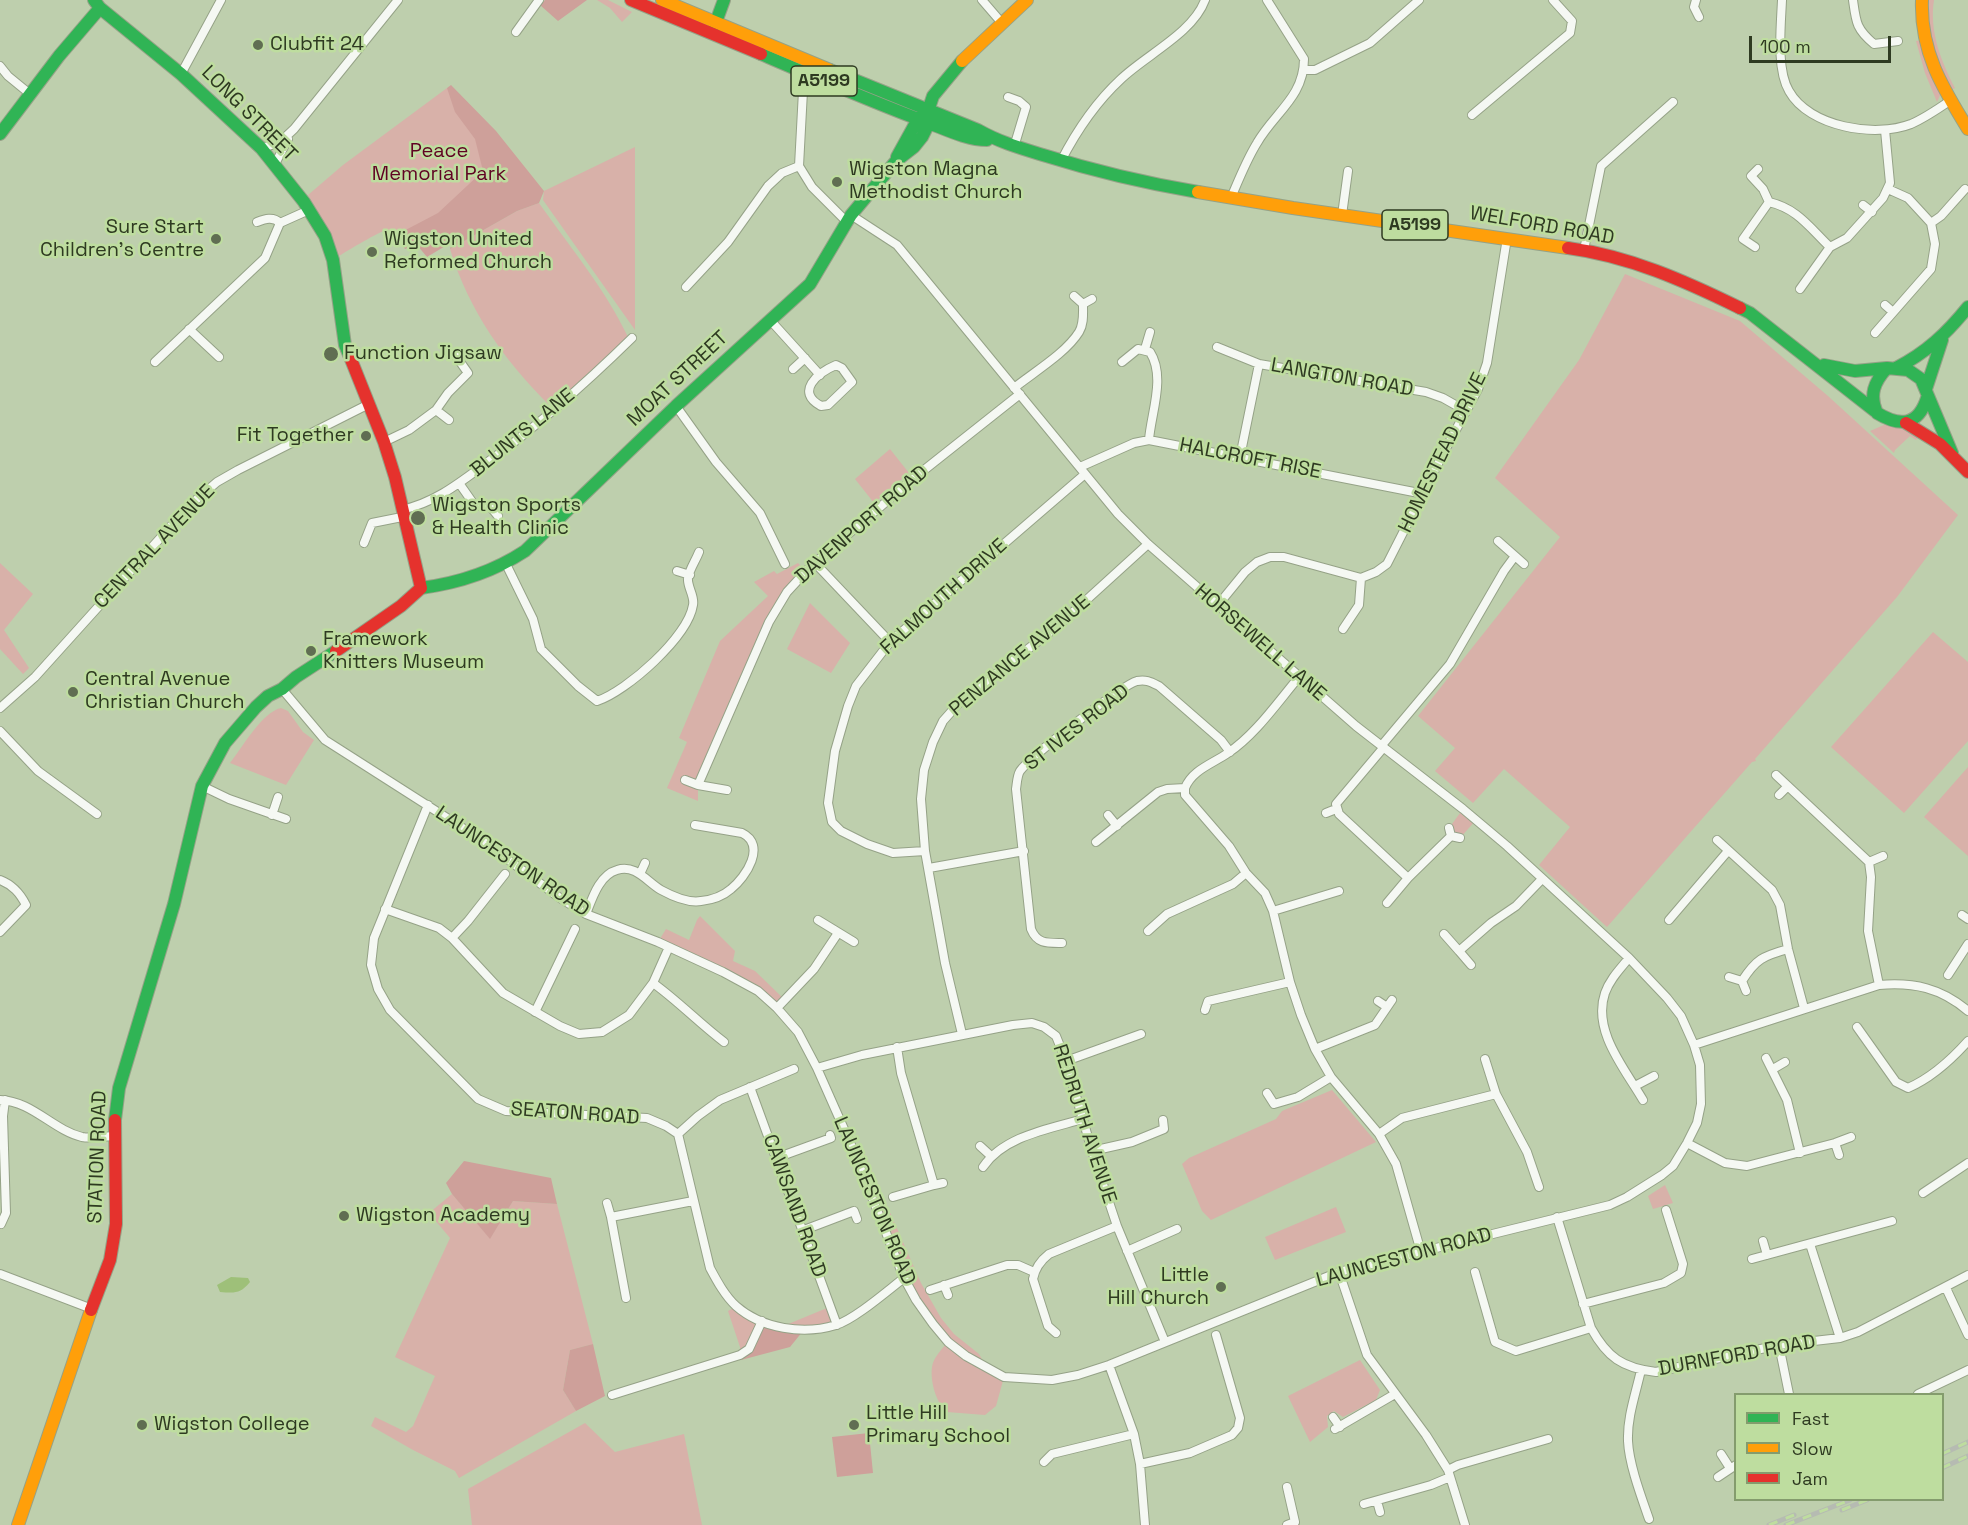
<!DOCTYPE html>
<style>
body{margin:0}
#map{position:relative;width:1968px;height:1525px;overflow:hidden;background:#becfad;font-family:"Space Grotesk",sans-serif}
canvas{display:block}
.legend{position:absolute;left:1734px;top:1393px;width:210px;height:108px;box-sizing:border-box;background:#bedd9f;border:2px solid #849c6d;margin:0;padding:8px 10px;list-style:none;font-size:18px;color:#2e3a21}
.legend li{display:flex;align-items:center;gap:12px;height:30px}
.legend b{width:30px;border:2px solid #849c6d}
.scale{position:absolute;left:1749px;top:36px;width:142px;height:27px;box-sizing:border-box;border:3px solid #2e3a21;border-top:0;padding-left:8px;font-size:18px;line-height:21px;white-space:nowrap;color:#2e3a21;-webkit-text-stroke:4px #bedd9f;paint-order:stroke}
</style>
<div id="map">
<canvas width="1968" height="1525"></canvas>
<ul class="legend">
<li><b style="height:8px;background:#30b455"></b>Fast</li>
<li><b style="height:8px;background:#ff9f0a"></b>Slow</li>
<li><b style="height:8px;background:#e5322d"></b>Jam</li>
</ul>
<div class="scale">100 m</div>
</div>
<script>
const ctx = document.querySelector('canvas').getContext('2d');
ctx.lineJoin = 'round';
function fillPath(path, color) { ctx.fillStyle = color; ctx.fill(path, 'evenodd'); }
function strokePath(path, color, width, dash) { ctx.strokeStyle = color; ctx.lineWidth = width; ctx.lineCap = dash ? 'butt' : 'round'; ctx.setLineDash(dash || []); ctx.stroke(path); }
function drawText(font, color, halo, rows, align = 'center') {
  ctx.font = font + ' "Space Grotesk",sans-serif'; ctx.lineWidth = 5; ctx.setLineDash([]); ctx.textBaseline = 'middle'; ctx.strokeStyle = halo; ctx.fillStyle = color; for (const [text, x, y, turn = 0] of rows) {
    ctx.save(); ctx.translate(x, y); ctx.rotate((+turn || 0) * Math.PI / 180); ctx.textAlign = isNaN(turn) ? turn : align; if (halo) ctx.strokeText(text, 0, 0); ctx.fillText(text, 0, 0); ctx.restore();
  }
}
const green = new Path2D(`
 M597,0H608L632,12L622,22L610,8Z
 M1927,0H1934C1929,31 1941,61 1955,88L1951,90L1932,55L1927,37Z
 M1923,40L1941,93L1937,102L1925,73L1916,41Z
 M447,88L508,158L506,192L400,237C396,233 392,230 387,230C380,231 347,251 339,256L322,219L308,195L343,165Z
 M635,147V330L543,200L544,191Z
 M539,203C570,247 606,290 629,339L562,398L550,406C504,360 469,311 450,249L517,211Z
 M1625,274L1740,321L1828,396L1958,515L1897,597L1755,759L1756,761L1752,762L1607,927L1539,865L1570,827L1504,769L1473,803L1435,771L1455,748L1418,716L1560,537L1495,478L1579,360Z
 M1893,421L1922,430L1916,440L1910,436L1895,450L1894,453L1870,431Z
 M890,449L909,473L874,503L855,479Z
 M0,563L33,594L4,630L29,668L23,674L0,649Z
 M798,563L806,571L787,592L698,785V801L667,788L687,742L679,738L720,641L768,596L754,582L774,571L777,574Z
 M810,603L850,643L831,673L787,649Z
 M1933,632L1968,662V741L1904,813L1831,747Z
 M281,708L288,711L303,732L314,740L286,785L230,763C242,748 262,712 281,708Z
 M1968,767V856L1924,817Z
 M1463,809L1476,820L1460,838L1451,836L1449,828Z
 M700,916L735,951L733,961L755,971L785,1000L777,1008L758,991L658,942L666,929L689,940L697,920Z
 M1332,1090L1376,1142L1211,1220L1202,1211L1182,1164L1189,1158L1276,1119L1282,1111Z
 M852,1147L864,1153L921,1283L941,1318L954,1334L979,1354L987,1368L1004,1377L996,1406L985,1415L947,1412C936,1403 930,1381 932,1367C933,1358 942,1349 948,1342L916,1300Z
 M1665,1185L1673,1203L1653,1209L1648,1196Z
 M452,1194L490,1238L513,1201L557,1204L593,1344L570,1350L563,1390L576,1411L459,1478L455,1471L413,1450L371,1426L375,1417L406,1432L413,1426L435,1376L395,1357L450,1238L429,1213Z
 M1336,1207L1346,1232L1275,1260L1265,1237Z
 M737,1306L762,1321L740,1355V1347L728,1311Z
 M827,1308L837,1325L781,1327Z
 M1360,1360L1380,1390L1376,1400L1343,1417L1334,1411L1327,1416L1328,1427L1310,1442L1288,1396Z
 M585,1423L615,1452L684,1434L702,1525H472L468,1489Z`);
const forest = new Path2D(`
 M545,0H587L558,21L540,5Z
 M451,85L496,131L544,191L539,203L517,211L450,249L452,242L427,257L417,245L405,249L396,235L438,213L483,171L475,139L455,112L447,88Z
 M464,1161L551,1178L557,1204L513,1201L490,1239L452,1194L446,1183Z
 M762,1321L803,1331L790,1347L741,1360L740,1355Z
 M593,1344L605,1396L576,1411L563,1390L570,1350Z
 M869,1433L873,1473L837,1477L832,1437Z`);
const water = new Path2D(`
 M231,1277L248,1278L250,1282C240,1294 235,1293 220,1292L217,1285Z`);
const street = new Path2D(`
 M982,0L1001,22
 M1696,0L1694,7L1699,17
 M1782,0C1781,25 1776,69 1789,91C1809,127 1875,138 1911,124C1925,118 1938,109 1951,100
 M1853,0C1856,22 1856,29 1874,44L1898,41
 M516,32L539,0
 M0,66L8,76L30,94
 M1304,70H1315L1370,43L1419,0
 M181,74L221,0
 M803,91L799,166L812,187L846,221
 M1008,97L1019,101L1026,107L1014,147
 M1472,115L1570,33L1572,21L1553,0
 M261,148L279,143L294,129L398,0
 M1061,161C1077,130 1095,103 1121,79C1146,55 1193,33 1205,0
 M275,164L288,139
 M1231,198C1239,179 1246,161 1257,143C1274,113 1304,97 1304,59L1267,0
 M1769,202C1798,209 1809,227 1830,247
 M1863,205L1872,212
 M1342,215L1348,171
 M257,222C265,219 273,216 280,223
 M1931,223L1941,216L1965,189
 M1755,247L1743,239L1769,202L1763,189L1751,176L1758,169
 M1584,250L1601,166L1673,102
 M686,287L728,242L768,186L782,173L799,166
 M1800,289L1830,247L1847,238L1883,198L1890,183L1885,130
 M1083,304L1092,299
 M1885,305L1893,312
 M771,321L820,375
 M189,329L219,357
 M1875,333L1931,269L1935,244L1931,223L1908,198L1888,189
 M1217,347L1259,364L1426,392L1443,398L1466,411
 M1145,349L1150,332
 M155,362L265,258L280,223L309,210
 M1122,362L1138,349L1150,352C1166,377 1151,413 1149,440
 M836,365L842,368L852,382L828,405L821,406C795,392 817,373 836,365Z
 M793,369L805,358
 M1014,388C1034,372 1066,353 1079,332C1084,324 1083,314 1083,304L1074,296
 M676,406L716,462L760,513L785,564
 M436,410L449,420
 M384,442L409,430L436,410L448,393L468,373L456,356
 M1240,457L1259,364
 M1080,467L1134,443L1149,440L1424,494
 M459,483L473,503L482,507L489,505L498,516
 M401,510C434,503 458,484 485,464C538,426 586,383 632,338
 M364,543L372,523L402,517
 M1515,556L1524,564
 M815,563L890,642
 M506,564L533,619L541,649L578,686L597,701C627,691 688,637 693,605C695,596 687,587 688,578C689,570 696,560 699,552
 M677,571L690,575
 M1218,605L1245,572L1257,562L1270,557H1284L1361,578L1376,572L1387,564L1445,450L1478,389L1487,363L1507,238
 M1343,629L1359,605L1361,578
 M282,689L325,740L480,839L560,898L586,914L658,942L723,972L758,991L777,1008L798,1032L817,1068L852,1147L904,1278L916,1300L933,1324L948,1342L966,1356L1004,1377L1052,1380L1078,1375L1109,1365L1339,1272L1610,1205L1627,1197L1662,1175L1673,1166L1687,1143L1697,1123L1701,1104L1700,1065L1694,1045L1681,1016L1667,998L1629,958L1507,846L1463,809L1356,726L1148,544L1118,514L897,245L851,215
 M0,708L35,677L190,505L217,482L238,470L369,404
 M0,731L38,771L97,814
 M1382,745L1450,664L1504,571L1515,556L1498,541
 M1384,747L1336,804L1339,814L1408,878L1387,903
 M1776,775L1869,862L1871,877L1868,931L1879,985
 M685,780L698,785
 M202,786L229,799L286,819
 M1185,788V795L1229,846L1246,873L1265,893L1273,911L1290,982L1301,1015L1315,1049L1331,1077L1379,1134L1396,1164L1421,1252
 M727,790L698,785L769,622L787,592L811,566L914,478L1020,394
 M1779,795L1788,786
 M428,805L374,938L371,965L378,989L390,1010L478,1099L506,1111L647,1118L666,1126L678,1134L710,1268C717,1281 725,1296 736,1306C762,1329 804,1335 836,1325C855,1319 887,1291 904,1278
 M1326,813L1336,809
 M272,815L278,797
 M1108,815L1117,826
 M1451,836L1460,838
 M1717,840L1772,890L1780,905L1788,949L1804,1008
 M1096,842L1158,792L1167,789L1185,788C1192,770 1212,764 1228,753C1256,734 1277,703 1299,677
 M925,851L893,853L867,844L841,831L832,822L828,803L835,751L848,706L856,686L890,642L1085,474
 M1869,862L1883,856
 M929,868L1024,851
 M640,874L645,863
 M1408,878L1451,836L1449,828
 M0,880C13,885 20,893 26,905L0,932
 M385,909L439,928L452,938L503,993L560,1026L579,1034L602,1032L629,1015L653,983L669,947
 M1273,911L1339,891
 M586,914C592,899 599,875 617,870C636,864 647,882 661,890C672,896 689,903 701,901C711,900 723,896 731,889C746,877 767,845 742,833L695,825
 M1962,915L1968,919
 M818,920L854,942
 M1669,920L1728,851
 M1148,931L1167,914L1233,884L1246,873
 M1444,934L1459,951
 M452,938L468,921L505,874
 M1062,943C1047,943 1037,944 1031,929L1016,789C1017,783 1017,776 1020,771C1030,757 1122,685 1137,681C1146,679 1151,682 1159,686L1221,740L1230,752
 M1629,958C1620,969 1610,979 1605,993C1592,1031 1625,1069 1643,1100
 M1471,965L1459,951L1491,923L1516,906L1542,879
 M1948,975L1968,944
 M1729,977L1742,981L1746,991
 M1742,981C1756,959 1763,956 1788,949
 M653,983C678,1001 699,1023 724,1042
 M1378,1001L1387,1007
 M777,1008L814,969L838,933
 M1205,1010L1208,1001L1290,982
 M535,1012L575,929
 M1857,1027L1896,1082L1908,1088C1931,1078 1951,1060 1968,1041
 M962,1034L945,963L925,851L921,799L924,770L933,742L943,721L959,703L1060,624L1148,544
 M1694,1045L1879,985C1914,982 1941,988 1968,1011
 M1315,1049L1375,1025L1392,1000
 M1766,1058L1787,1100L1800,1153
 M1485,1059L1496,1094
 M1066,1061L1141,1034
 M817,1068L862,1055L1013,1025L1032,1023L1044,1027L1056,1036L1066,1061L1092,1151L1117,1226L1165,1342
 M1773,1069L1785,1062
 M1635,1086L1654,1076
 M750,1087L837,1325
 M1267,1093L1274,1104L1298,1097L1331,1077
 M0,1100C32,1101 53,1130 82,1137C92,1139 105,1136 116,1136
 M678,1134L698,1116L720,1100L794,1069
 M1379,1134L1402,1118L1496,1094L1527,1152L1539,1187
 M1687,1143L1725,1163L1747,1166L1835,1143L1851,1137
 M1835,1143L1839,1155
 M980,1146L991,1156
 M1092,1151L1132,1142L1164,1129L1163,1120
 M776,1158L831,1138L830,1135
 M983,1167C1004,1136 1049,1129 1083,1119
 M934,1185L943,1183
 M1923,1193L1968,1163
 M893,1197L934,1185L901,1073L897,1047
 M607,1203L611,1217
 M1557,1217L1591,1328C1607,1357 1622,1368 1656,1372L1779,1345L1840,1338L1858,1332L1968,1275
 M1,1224L6,1213L3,1116L5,1100
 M804,1230L854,1211L857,1219
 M1763,1241L1767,1255
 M1810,1244L1840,1338
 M1127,1251L1177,1229
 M1752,1259L1892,1221
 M1339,1272L1367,1355L1426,1435L1448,1470L1465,1525
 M1475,1272L1495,1342L1516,1351L1591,1328
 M0,1274L92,1309
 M944,1285L948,1295
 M1946,1288L1968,1335
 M930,1290L1007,1265H1018L1034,1272
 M626,1298L611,1217L693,1201
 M1583,1304L1664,1283L1681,1273L1683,1264L1666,1210
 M1056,1333L1048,1326L1033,1279C1035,1268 1040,1261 1049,1254L1117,1226
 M1779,1345L1789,1394
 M1109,1365L1134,1434L1140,1464L1145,1525
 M1641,1370C1636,1393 1627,1417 1628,1441C1629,1464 1641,1496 1649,1519
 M1918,1394L1968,1370
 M612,1395L740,1355L749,1349L762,1321
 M1333,1417L1340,1427
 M1335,1429L1395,1394
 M1721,1454L1730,1468
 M1044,1462L1052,1454L1134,1434
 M1140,1464L1190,1453L1232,1435L1238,1428L1240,1418L1216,1335
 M1448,1470L1458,1465L1548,1439
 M1718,1477L1736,1465
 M1377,1501L1380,1512
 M1364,1504L1431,1485L1450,1477
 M1287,1525L1295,1522L1287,1487`);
const fast = new Path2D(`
 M94,0L100,8L181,74L261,148L304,202L325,236L333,260L345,345L350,357
 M713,30L724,0
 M761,54C817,78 872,102 929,123C947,130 968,140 987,140
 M830,70L978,130C999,142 1020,148 1043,155C1094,171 1145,183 1198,192
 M0,134L59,56L100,8
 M897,157L918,119L925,114
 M1740,308L1750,313L1875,411
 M1824,365L1855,371L1887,368
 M1896,368C1926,353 1947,333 1968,307
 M1926,389L1942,340
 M1927,398C1918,426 1900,427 1877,413C1869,395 1874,382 1887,368L1908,370L1921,379L1952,453
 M421,588C459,583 493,572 525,551L676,406L810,284L851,215L896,161L914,147L922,137L929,123L928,111L933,96L962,61
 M115,1120L119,1088L174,904L202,786L225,743L256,707L268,696L282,689L296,677L336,651`);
const slow = new Path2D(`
 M662,0L830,70
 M1922,0C1920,51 1942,87 1968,129
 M962,61L1027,0
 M1198,192L1293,208L1568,248
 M18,1525L91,1310`);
const jam = new Path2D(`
 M631,0L761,54
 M1568,248C1629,256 1685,281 1740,308
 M350,357L384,442L395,477L421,588
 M1906,423L1940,444L1968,472
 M336,651L401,606L421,588
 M91,1310L110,1260L116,1224L115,1120`);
const rail = new Path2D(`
 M1942,1454L1968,1442
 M1942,1468L1968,1456
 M1842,1510L1867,1500
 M1769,1525L1794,1515
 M1786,1525L1850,1500`);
const markers = [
 [258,45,6,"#606e52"],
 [837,182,6,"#606e52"],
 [216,239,6,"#606e52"],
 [372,252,6,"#606e52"],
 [331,354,8,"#606e52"],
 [366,436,6,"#606e52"],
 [418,518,8,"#606e52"],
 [311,651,6,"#606e52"],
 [73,692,6,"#606e52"],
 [344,1216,6,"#606e52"],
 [1221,1287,6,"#606e52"],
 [142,1425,6,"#606e52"],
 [854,1425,6,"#606e52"]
];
const shields = [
 [824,81,66],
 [1415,225,66]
];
const shieldNames = [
 ["A5199",824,81],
 ["A5199",1415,225]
];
const poiNames = [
 ["Clubfit 24",270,45],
 ["Wigston Magna",849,170],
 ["Methodist Church",849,193],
 ["Sure Start",204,228,"right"],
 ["Children's Centre",204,251,"right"],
 ["Wigston United",384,240],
 ["Reformed Church",384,263],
 ["Function Jigsaw",344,354],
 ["Fit Together",354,436,"right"],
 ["Wigston Sports",432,506],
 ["& Health Clinic",432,529],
 ["Framework",323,640],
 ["Knitters Museum",323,663],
 ["Central Avenue",85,680],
 ["Christian Church",85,703],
 ["Wigston Academy",356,1216],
 ["Little",1209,1276,"right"],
 ["Hill Church",1209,1299,"right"],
 ["Little Hill",866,1414],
 ["Primary School",866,1437],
 ["Wigston College",154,1425]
];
const streetNames = [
 ["LONG STREET",249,114,45],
 ["WELFORD ROAD",1542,226,10],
 ["LANGTON ROAD",1342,378,10],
 ["MOAT STREET",678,379,-43],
 ["BLUNTS LANE",523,433,-39],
 ["HOMESTEAD DRIVE",1443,453,-64],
 ["HALCROFT RISE",1250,459,11],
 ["DAVENPORT ROAD",862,525,-41],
 ["CENTRAL AVENUE",155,547,-46],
 ["FALMOUTH DRIVE",944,597,-42],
 ["HORSEWELL LANE",1260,643,41],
 ["PENZANCE AVENUE",1020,656,-40],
 ["ST IVES ROAD",1077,728,-38],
 ["LAUNCESTON ROAD",512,862,34],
 ["SEATON ROAD",575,1114,4],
 ["REDRUTH AVENUE",1084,1124,72],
 ["STATION ROAD",98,1157,-88],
 ["LAUNCESTON ROAD",874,1201,67],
 ["CAWSAND ROAD",794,1206,70],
 ["LAUNCESTON ROAD",1404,1258,-15],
 ["DURNFORD ROAD",1737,1356,-10]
];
const parkNames = [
 ["Peace",439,152],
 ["Memorial Park",439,175]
];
fillPath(green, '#d8b1a9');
fillPath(forest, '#cea09a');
fillPath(water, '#9ec079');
strokePath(street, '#95a287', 10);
strokePath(fast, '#95a287', 14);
strokePath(slow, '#95a287', 14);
strokePath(jam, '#95a287', 14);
strokePath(street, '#f5f8f3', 8);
strokePath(fast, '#30b455', 12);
strokePath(slow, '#ff9f0a', 12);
strokePath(jam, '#e5322d', 12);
strokePath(rail, '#b6bbb2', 5);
strokePath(rail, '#bedd9f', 3, [9]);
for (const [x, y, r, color] of markers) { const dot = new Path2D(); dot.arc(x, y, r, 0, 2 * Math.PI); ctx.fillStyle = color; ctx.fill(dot); strokePath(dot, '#bedd9f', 2); }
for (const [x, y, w] of shields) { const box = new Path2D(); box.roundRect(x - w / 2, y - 15, w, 30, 4.5); ctx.fillStyle = '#bedd9f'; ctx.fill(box); strokePath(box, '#2e3a21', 1.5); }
drawText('bold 18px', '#2e3a21', null, shieldNames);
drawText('20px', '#2e3a21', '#bedd9f', poiNames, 'left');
drawText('20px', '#2e3a21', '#bedd9f', streetNames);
drawText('20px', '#600323', '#bedd9f', parkNames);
</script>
